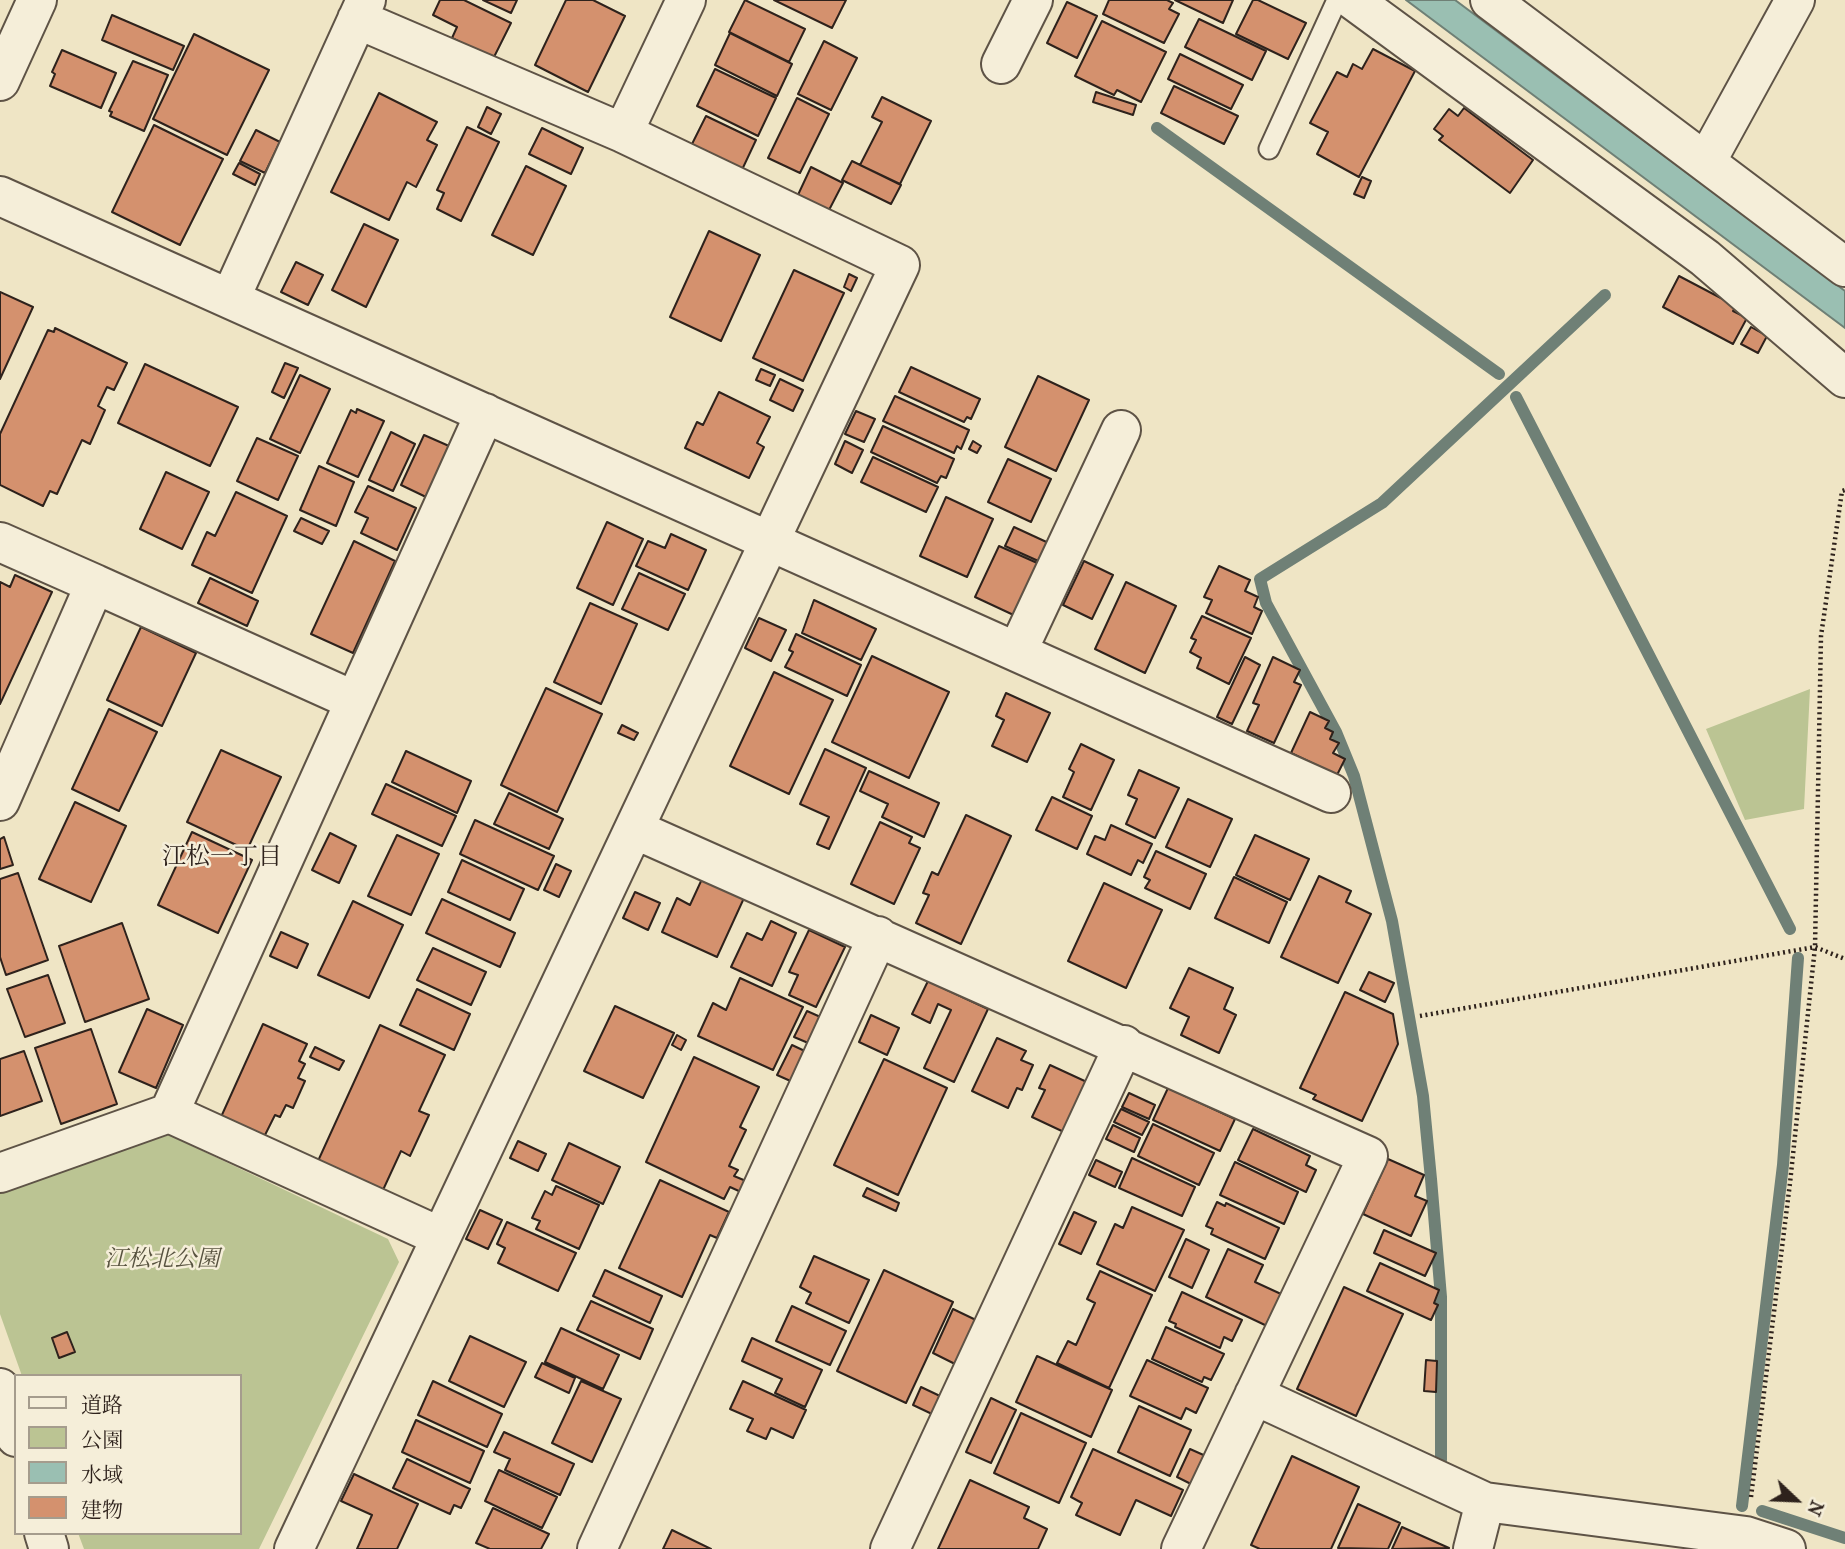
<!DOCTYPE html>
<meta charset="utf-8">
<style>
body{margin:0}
#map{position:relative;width:1845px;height:1549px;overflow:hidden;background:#efe5c5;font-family:"IM FELL French Canon","Noto Serif JP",serif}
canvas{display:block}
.legend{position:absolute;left:14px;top:1374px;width:228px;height:161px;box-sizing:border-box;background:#f5eed9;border:2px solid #a59c8d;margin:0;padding:9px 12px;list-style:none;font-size:21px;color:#2e221c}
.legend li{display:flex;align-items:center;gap:14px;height:35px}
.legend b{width:35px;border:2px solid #a59c8d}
.north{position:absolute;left:1761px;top:1465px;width:70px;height:70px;-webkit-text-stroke:5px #f5eed9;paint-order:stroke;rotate:113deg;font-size:19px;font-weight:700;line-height:28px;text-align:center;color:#2e221c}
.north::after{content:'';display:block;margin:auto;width:24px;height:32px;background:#2e221c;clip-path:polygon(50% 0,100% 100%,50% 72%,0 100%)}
</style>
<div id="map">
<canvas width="1845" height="1549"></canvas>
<ul class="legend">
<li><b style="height:9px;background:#f5eed9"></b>道路</li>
<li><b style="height:19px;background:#bbc493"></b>公園</li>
<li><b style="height:19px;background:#9abfb2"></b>水域</li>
<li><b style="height:19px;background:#d4916e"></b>建物</li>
</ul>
<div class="north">N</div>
</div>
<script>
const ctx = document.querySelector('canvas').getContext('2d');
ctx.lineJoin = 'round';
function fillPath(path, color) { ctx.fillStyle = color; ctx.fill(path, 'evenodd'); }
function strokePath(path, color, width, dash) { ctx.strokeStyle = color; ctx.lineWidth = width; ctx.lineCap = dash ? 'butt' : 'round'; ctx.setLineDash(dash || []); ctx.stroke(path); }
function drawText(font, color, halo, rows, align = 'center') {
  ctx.font = font + ' "IM FELL French Canon","Noto Serif JP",serif'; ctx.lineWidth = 5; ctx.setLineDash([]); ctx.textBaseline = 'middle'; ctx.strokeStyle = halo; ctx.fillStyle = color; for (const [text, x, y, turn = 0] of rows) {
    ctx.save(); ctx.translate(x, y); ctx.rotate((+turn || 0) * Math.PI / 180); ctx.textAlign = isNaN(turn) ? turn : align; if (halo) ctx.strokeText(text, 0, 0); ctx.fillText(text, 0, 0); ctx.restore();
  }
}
const green = new Path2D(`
 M1810,689L1804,809L1745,820L1706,729Z
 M169,1135L388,1239L399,1262L259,1549H84L78,1533H240V1376H22L0,1314V1189Z`);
const water = new Path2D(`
 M1406,0H1455L1845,291V328Z`);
const stream = new Path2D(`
 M1157,128L1499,374
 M1516,397L1790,929
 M1441,1460V1297L1431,1179L1423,1096L1392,921L1354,776L1336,732L1266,603L1260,579L1382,503L1605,295
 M1742,1506L1783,1165L1798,958
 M1762,1511L1845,1538`);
const building = new Path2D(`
 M440,0H464L511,23L493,59L452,38L457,27L433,15Z
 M483,0H517L511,13Z
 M566,0H593L625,16L588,92L535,65Z
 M745,0L805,29L789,62L729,32Z
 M774,0H846L832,28Z
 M1109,0H1167L1173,3L1169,9L1179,14L1164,43L1103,14Z
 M1175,0H1233L1223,23Z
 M1253,0H1258L1306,23L1288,59L1236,34Z
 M1067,2L1097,16L1077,58L1047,43Z
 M112,15L184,46L173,70L102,40Z
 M1199,19L1266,51L1252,80L1185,47Z
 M1102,21L1166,52L1141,102L1117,90L1114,95L1075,76Z
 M730,33L792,64L777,96L715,65Z
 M194,34L269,70L227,155L153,119Z
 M824,41L857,58L831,110L798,94Z
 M1373,49L1415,71L1359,177L1317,154L1328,132L1310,123L1337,72L1347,77L1353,64L1362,69Z
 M62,50L116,73L101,108L50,86L55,74L52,72Z
 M1180,54L1243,85L1231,109L1168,79Z
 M133,61L168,75L144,131L110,116L112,112L109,111Z
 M715,69L776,98L758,136L697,106Z
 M1174,86L1238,116L1224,144L1161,113Z
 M1096,92L1136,105L1133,115L1093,102Z
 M379,93L437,122L427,140L437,145L416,187L407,182L389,220L331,192Z
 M882,97L931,121L900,184L860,165L882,122L872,117Z
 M797,98L829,114L800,173L768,158Z
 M487,107L501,114L491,134L478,127Z
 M1464,108L1533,160L1510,193L1439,140L1443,136L1434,129L1449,109L1458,116Z
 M706,116L756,140L740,174L689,150Z
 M154,125L223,159L180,245L112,212Z
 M467,127L499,142L461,221L437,209L444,193L437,190Z
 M542,128L583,148L571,174L529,154Z
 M256,130L280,142L265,173L240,161Z
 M852,161L901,185L891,204L842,180Z
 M239,163L260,174L255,185L233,174Z
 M526,166L566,186L533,255L492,235Z
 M811,167L843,183L828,212L797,197Z
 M1362,177L1371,181L1364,198L1354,194Z
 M364,224L398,240L366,307L332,290Z
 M709,231L760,255L721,341L670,317Z
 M296,262L323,275L308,305L281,292Z
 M794,270L844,293L803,381L753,358Z
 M849,274L857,278L851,291L844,287Z
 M1679,276L1736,306L1733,311L1747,318L1733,344L1663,307Z
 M0,292L33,307L0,379Z
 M1751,327L1767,336L1758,353L1741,344Z
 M55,328L127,363L114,390L107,387L98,406L105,410L90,444L82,440L57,494L50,491L43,506L0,485V434L48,330L54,332Z
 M285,363L298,368L284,398L272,392Z
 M145,364L238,407L210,466L118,423Z
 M911,367L980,399L971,419L967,417L964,422L899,392Z
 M761,369L775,375L770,386L756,380Z
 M300,375L330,389L300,453L270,439Z
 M1038,376L1089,400L1056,471L1005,447Z
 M780,379L803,390L793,411L770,400Z
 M719,392L770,417L757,443L764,447L749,478L685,448L697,422L703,425Z
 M895,396L969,430L961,449L957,446L954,453L883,421Z
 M357,409L384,421L358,477L327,463L351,410L356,413Z
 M856,411L875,419L864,442L845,434Z
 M883,426L954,459L946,478L941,476L937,483L871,452Z
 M391,432L415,444L393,491L369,480Z
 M424,435L449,446L426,497L401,485Z
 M257,438L298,456L278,500L237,481Z
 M845,441L863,450L852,473L835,464Z
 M973,441L981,446L977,453L969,449Z
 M873,457L938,487L926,512L861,482Z
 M1008,459L1051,479L1031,522L988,502Z
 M319,466L354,482L336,526L300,510Z
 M166,472L209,492L182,549L140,529Z
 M368,486L416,508L397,550L361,533L368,518L355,512Z
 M236,492L287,516L252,593L192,565L207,532L215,536Z
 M946,497L993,519L967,577L920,556Z
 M301,518L329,531L322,544L294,531Z
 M607,522L643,539L613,605L577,588Z
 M1014,527L1053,545L1045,564L1005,546Z
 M671,534L706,550L688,590L636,566L648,541L665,548Z
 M354,541L395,561L353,653L311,634Z
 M999,546L1044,566L1020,618L975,597Z
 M1084,561L1113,575L1092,619L1063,605Z
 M1219,566L1250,580L1245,591L1258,597L1254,607L1262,611L1252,634L1206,613L1212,600L1204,597Z
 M639,573L685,594L668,630L622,609Z
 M15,575L52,592L0,704V582L10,587Z
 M210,578L258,601L247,626L198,603Z
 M1126,582L1176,606L1145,673L1095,649Z
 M814,600L876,629L861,660L802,633Z
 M590,603L637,624L601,704L554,682Z
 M1202,616L1251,638L1229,684L1197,668L1201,658L1190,652L1196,640L1191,638Z
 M759,618L786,630L771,661L745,648Z
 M141,627L196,653L162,726L107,700Z
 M796,634L861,665L847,696L785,667L793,652L789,650Z
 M872,656L949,692L909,778L832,742Z
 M1245,657L1260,665L1232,724L1217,717Z
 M1273,657L1300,670L1294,682L1301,685L1274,743L1247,731L1259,705L1253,703Z
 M774,672L833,700L789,794L730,766Z
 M546,688L602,714L557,812L501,785Z
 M1006,693L1050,713L1027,762L992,746L1004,720L996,716Z
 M109,709L157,732L119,811L72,789Z
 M1310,712L1329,721L1325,728L1333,732L1330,739L1339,743L1333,753L1345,759L1337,775L1291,753Z
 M622,725L638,733L634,740L618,733Z
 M1081,744L1114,760L1091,810L1063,797L1074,772L1069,769Z
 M825,749L866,768L829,849L817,844L829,817L800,804Z
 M221,750L281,777L247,850L187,822Z
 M406,751L471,781L457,813L392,782Z
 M1139,770L1179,788L1155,838L1126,824L1137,799L1128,795Z
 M869,771L939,803L924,837L882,817L888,804L860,791Z
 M386,784L456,816L442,846L372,814Z
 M509,793L563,819L549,849L494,824Z
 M1052,797L1092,816L1077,849L1036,830Z
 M1188,799L1232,819L1210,867L1166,847Z
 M75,802L126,826L91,902L39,879Z
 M966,815L1011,836L961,944L916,923L929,895L923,893L932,872L938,875Z
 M475,820L554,856L538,890L460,854Z
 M880,822L912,837L909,843L920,848L894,904L851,884Z
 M1111,825L1152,844L1143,863L1138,860L1131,875L1087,854L1095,836L1105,840Z
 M192,832L252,860L218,933L158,905Z
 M330,833L356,846L339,883L312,870Z
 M397,835L439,854L411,915L368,896Z
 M1255,835L1309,859L1290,900L1236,875Z
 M4,837L13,865L0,869V839Z
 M1156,851L1206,874L1190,909L1145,888L1150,880L1144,877Z
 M462,860L524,889L510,920L448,892Z
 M556,864L571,871L559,897L544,890Z
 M18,873L48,960L6,975L0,957V879Z
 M1319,876L1351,891L1346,902L1371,914L1338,983L1281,957Z
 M1234,877L1287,902L1269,943L1215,918Z
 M702,879L744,898L717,957L662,932L677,898L690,905Z
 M1104,883L1162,910L1126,988L1068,961Z
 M635,892L660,903L648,930L623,918Z
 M442,899L515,933L500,967L426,933Z
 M353,901L403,925L369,998L318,975Z
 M771,921L796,933L772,986L731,967L747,933L762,940Z
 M122,923L149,999L85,1022L59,946Z
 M809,930L845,947L816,1007L789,995L798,975L789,972Z
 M281,932L308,944L297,968L270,956Z
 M433,948L486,972L471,1005L417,980Z
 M1189,968L1233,988L1224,1009L1236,1015L1219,1053L1181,1035L1189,1017L1170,1008Z
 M1369,972L1394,983L1385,1002L1360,990Z
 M48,975L65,1023L25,1037L7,989Z
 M740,978L803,1007L773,1070L698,1036L713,1003L726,1010Z
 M928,981L988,1009L954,1082L924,1068L951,1010L938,1004L930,1023L912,1014Z
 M417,989L470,1014L454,1050L400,1025Z
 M1345,992L1393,1014L1398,1044L1362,1121L1313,1099L1316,1095L1300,1088Z
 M615,1006L674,1033L643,1098L584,1071Z
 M147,1009L183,1025L156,1088L119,1072Z
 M807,1011L825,1019L813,1045L794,1037Z
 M871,1015L899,1028L887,1055L859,1042Z
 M263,1024L307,1044L299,1061L305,1064L298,1078L305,1081L293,1108L286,1105L280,1117L275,1115L264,1137L221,1117Z
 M380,1025L445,1055L419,1111L429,1115L410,1156L401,1151L383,1190L318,1161Z
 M91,1029L117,1104L61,1124L35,1048Z
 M677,1035L686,1040L681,1050L672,1045Z
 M997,1038L1026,1051L1021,1060L1033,1065L1022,1090L1017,1088L1008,1108L972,1091Z
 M792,1045L809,1053L795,1083L777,1075Z
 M315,1047L344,1061L339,1070L310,1057Z
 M24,1051L42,1101L0,1116V1059Z
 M694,1057L759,1087L740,1127L746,1130L729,1166L738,1170L734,1176L746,1181L741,1192L730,1187L724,1199L646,1162Z
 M884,1059L947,1088L898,1195L834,1165Z
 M1050,1065L1089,1083L1066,1133L1032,1117L1045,1090L1039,1088Z
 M1168,1088L1235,1119L1220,1151L1153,1120Z
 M1129,1093L1155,1105L1149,1119L1122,1107Z
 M1121,1109L1149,1122L1142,1135L1114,1122Z
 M1153,1124L1214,1153L1199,1185L1138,1156Z
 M1113,1125L1140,1138L1134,1152L1106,1139Z
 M1253,1129L1310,1156L1306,1165L1316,1170L1306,1192L1238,1160Z
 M518,1141L546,1154L538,1171L510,1158Z
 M569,1143L620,1167L603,1204L552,1180Z
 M1132,1158L1195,1187L1182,1216L1119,1188Z
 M1388,1159L1424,1175L1415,1196L1427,1201L1411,1236L1363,1214Z
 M1096,1160L1122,1172L1115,1187L1089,1175Z
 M1235,1162L1298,1192L1284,1224L1220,1195Z
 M660,1180L729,1212L717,1238L710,1235L682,1297L619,1268Z
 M556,1186L599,1205L579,1249L536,1229L540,1221L532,1218L545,1191L552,1195Z
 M867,1188L899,1203L896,1211L863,1196Z
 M1217,1202L1225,1206L1226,1203L1279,1228L1265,1259L1211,1234L1213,1229L1206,1226Z
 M1132,1207L1184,1230L1155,1291L1097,1264L1115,1224L1123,1228Z
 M480,1210L502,1220L488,1249L466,1239Z
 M1074,1212L1096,1222L1081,1254L1059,1244Z
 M507,1222L576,1253L558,1291L498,1263L505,1248L497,1244Z
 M1384,1230L1436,1253L1425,1276L1374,1253Z
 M1186,1239L1209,1250L1192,1288L1169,1277Z
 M1228,1249L1263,1265L1255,1282L1281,1294L1267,1326L1206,1297Z
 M814,1256L869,1280L849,1323L806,1303L811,1293L800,1287Z
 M1380,1263L1439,1290L1434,1303L1438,1305L1431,1320L1367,1291Z
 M605,1270L662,1296L650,1323L593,1296Z
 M884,1270L953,1302L906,1403L837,1371Z
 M1100,1271L1152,1295L1109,1388L1057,1363L1068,1341L1076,1345L1095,1303L1087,1299Z
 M1344,1287L1403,1314L1356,1416L1297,1389Z
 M1182,1292L1242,1320L1232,1341L1224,1337L1220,1348L1175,1327L1176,1324L1169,1321Z
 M591,1301L653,1329L640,1359L577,1330Z
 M792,1306L846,1331L830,1365L776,1341Z
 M953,1309L978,1321L957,1365L933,1353Z
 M1166,1327L1224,1354L1211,1380L1204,1377L1202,1382L1152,1359Z
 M561,1328L619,1355L603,1389L545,1362Z
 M67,1332L75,1352L59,1358L52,1338Z
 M470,1336L526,1362L504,1407L449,1381Z
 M752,1338L822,1370L805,1407L775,1393L782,1379L742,1361Z
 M1037,1356L1112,1390L1091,1437L1016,1402Z
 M1147,1360L1208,1388L1196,1413L1186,1408L1181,1419L1130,1396Z
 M1426,1360L1437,1361L1436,1392L1424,1391Z
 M542,1363L575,1378L569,1393L535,1377Z
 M433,1381L502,1414L487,1447L418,1415Z
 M581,1381L621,1399L592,1462L552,1443Z
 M743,1381L806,1410L793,1438L771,1428L766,1439L747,1431L753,1419L730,1409Z
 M921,1387L940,1396L932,1414L913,1405Z
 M991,1398L1016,1410L991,1463L966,1452Z
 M1139,1406L1191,1430L1170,1476L1118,1452Z
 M1021,1413L1086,1443L1059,1503L994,1473Z
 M416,1420L484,1451L470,1483L402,1452Z
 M504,1432L574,1464L560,1495L505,1470L510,1459L494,1452Z
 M1093,1449L1183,1490L1171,1516L1136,1500L1120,1535L1076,1515L1082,1503L1071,1497Z
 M1190,1449L1208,1457L1195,1486L1177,1477Z
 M1292,1456L1359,1487L1331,1549H1260L1251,1545Z
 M407,1459L470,1489L461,1508L454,1505L450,1514L393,1488Z
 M499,1470L557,1497L542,1528L485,1501Z
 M354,1474L418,1504L397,1549H357L372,1515L341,1501Z
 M970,1480L1029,1507L1024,1518L1047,1529L1038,1549H938Z
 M1358,1504L1400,1523L1388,1549L1338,1548Z
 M493,1508L549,1534L541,1549H490L476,1543Z
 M1402,1527L1449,1548L1392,1549Z
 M672,1530L711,1549H663Z`);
const path = new Path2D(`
 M1420,1016L1815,947L1845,959
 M1751,1497L1790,1183L1815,947L1821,636L1842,491L1845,490`);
const lane = new Path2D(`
 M1269,149L1337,0`);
const street = new Path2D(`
 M1353,0L1705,258L1845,378
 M1490,0L1845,267
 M1001,64L1033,0
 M0,81L37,0
 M623,133L686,0
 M1706,162L1795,0
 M0,196L1331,793
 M230,299L366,0
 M0,542L95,584
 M1017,652L1121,430
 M0,801L95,584L355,701
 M634,829L1368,1156L1181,1549
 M169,1113L485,413
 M0,1173L169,1113L441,1237
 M0,1388L16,1437
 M1254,1395L1485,1502L1746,1536L1786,1549
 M44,1533L49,1549
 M294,1549L900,265L623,133L357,19
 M597,1549L878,936
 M890,1549L1124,1045
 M1473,1549L1485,1502`);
const parkNames = [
 ["江松北公園",162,1260]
];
const neighbourhoodNames = [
 ["江松一丁目",222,858]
];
fillPath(green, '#bbc493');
fillPath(water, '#9abfb2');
strokePath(water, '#6f8076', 2);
strokePath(stream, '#6f8076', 12);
fillPath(building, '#d4916e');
strokePath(building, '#2e221c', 2);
strokePath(lane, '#5e5346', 23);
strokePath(street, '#5e5346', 42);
strokePath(path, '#2e221c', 4.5, [2, 3.5]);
strokePath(lane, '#f5eed9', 19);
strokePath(street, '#f5eed9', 38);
drawText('italic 23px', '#585340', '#f5eed9', parkNames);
drawText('24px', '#2e221c', '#f5eed9', neighbourhoodNames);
</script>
